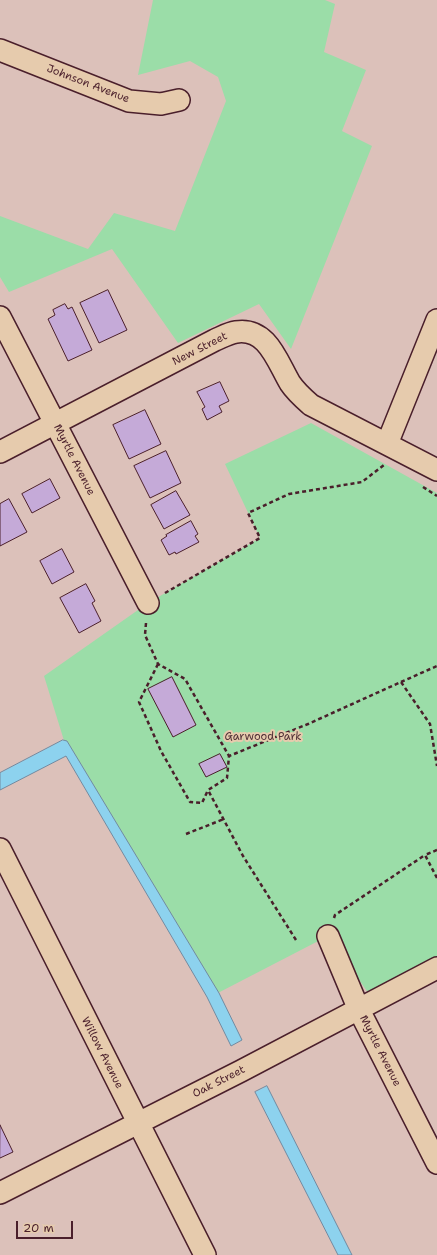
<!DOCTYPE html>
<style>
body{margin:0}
#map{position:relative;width:437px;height:1255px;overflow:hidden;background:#dcc1ba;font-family:"Shantell Sans",sans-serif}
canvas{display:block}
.scale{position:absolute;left:16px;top:1221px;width:57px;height:18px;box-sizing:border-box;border:2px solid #4a1f2b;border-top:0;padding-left:5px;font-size:12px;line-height:14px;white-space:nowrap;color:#4a1f2b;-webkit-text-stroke:3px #e6cbad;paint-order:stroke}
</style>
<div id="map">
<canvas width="437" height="1255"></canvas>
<div class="scale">20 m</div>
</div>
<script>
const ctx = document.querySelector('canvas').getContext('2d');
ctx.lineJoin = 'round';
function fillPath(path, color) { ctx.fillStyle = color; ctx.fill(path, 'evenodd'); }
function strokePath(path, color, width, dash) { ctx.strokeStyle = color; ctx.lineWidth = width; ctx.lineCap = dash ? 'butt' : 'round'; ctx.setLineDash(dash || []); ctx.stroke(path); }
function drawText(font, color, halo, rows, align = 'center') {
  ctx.font = font + ' "Shantell Sans",sans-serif'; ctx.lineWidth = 4; ctx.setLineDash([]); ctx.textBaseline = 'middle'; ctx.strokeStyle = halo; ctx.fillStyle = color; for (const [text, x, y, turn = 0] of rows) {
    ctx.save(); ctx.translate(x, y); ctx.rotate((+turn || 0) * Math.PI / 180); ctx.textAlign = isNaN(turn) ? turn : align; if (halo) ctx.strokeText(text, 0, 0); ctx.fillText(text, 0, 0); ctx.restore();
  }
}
const green = new Path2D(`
 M153,0H325L335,4L324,52L366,70L342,131L372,146L291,349L259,304L178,343L112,249L9,292L0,277V216L88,249L114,213L175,231L226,101L218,77L190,61L138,75Z
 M311,423L437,493V968L374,1001L328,936L214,995L66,747L44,676L148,603L260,538L225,464Z`);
const water = new Path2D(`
 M63,740L67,741L219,993L242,1040L231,1046L207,997L66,756L0,790V773Z
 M267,1086L352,1255H338L255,1092Z`);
const building = new Path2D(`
 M108,290L127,330L99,343L80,303Z
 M65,304L68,309L72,307L92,350L68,361L48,319L55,315L53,310Z
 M220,382L229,401L219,406L222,412L207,420L202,409L205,407L197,392Z
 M145,410L161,444L129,459L113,425Z
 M166,451L181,483L150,498L134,466Z
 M50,479L60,498L32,513L22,494Z
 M176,491L190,515L164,529L151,505Z
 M9,499L27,532L0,546V504Z
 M191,521L198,534L195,536L199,542L176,554L175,552L169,555L161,540L167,536L166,535Z
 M62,549L74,572L52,584L40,561Z
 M86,584L95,601L92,603L101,621L79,633L60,598Z
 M172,677L196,725L173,737L148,689Z
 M220,754L227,767L206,777L199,764Z
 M0,1125L13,1152L0,1158Z`);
const path = new Path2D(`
 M423,487L437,496
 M165,593L260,538L248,513L289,494L362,482L384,465
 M146,623L145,635L158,664L185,679L229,756
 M158,664L139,702L161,751L190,802L202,803L208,790
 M401,682L437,666
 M186,834L224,819
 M437,850L425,855L437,878
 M334,918L335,915L425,855
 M296,940L243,856L208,790L227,778L229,756L308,724L401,682L430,724L437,766`);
const minor = new Path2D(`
 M0,50L129,101L161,104L179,100
 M0,317L148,603
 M387,444L437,320
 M0,452L215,340C222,337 229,333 236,332C267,327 277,361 290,383C296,392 303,398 311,405L437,470
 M0,849L205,1255
 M328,936L359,1010L437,1163
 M0,1193L241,1071L437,968`);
const streetNames = [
 ["Johnson Avenue",88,84,21],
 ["New Street",200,349,-27],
 ["Myrtle Avenue",74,460,63],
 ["Myrtle Avenue",380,1051,63],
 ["Willow Avenue",102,1053,63],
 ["Oak Street",219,1082,-27]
];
const parkNames = [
 ["Garwood Park",263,737]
];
fillPath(green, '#9bdda8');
fillPath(water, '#8dd2ee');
strokePath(water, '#728aa0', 1);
fillPath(building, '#c5aad8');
strokePath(building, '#4a1f2b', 1);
strokePath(minor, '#4a1f2b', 24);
strokePath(path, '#4a1f2b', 2.5, [4, 3]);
strokePath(minor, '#e6cbad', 21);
drawText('11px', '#4a1f2b', '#e6cbad', streetNames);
drawText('11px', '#523238', '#e6cbad', parkNames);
</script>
